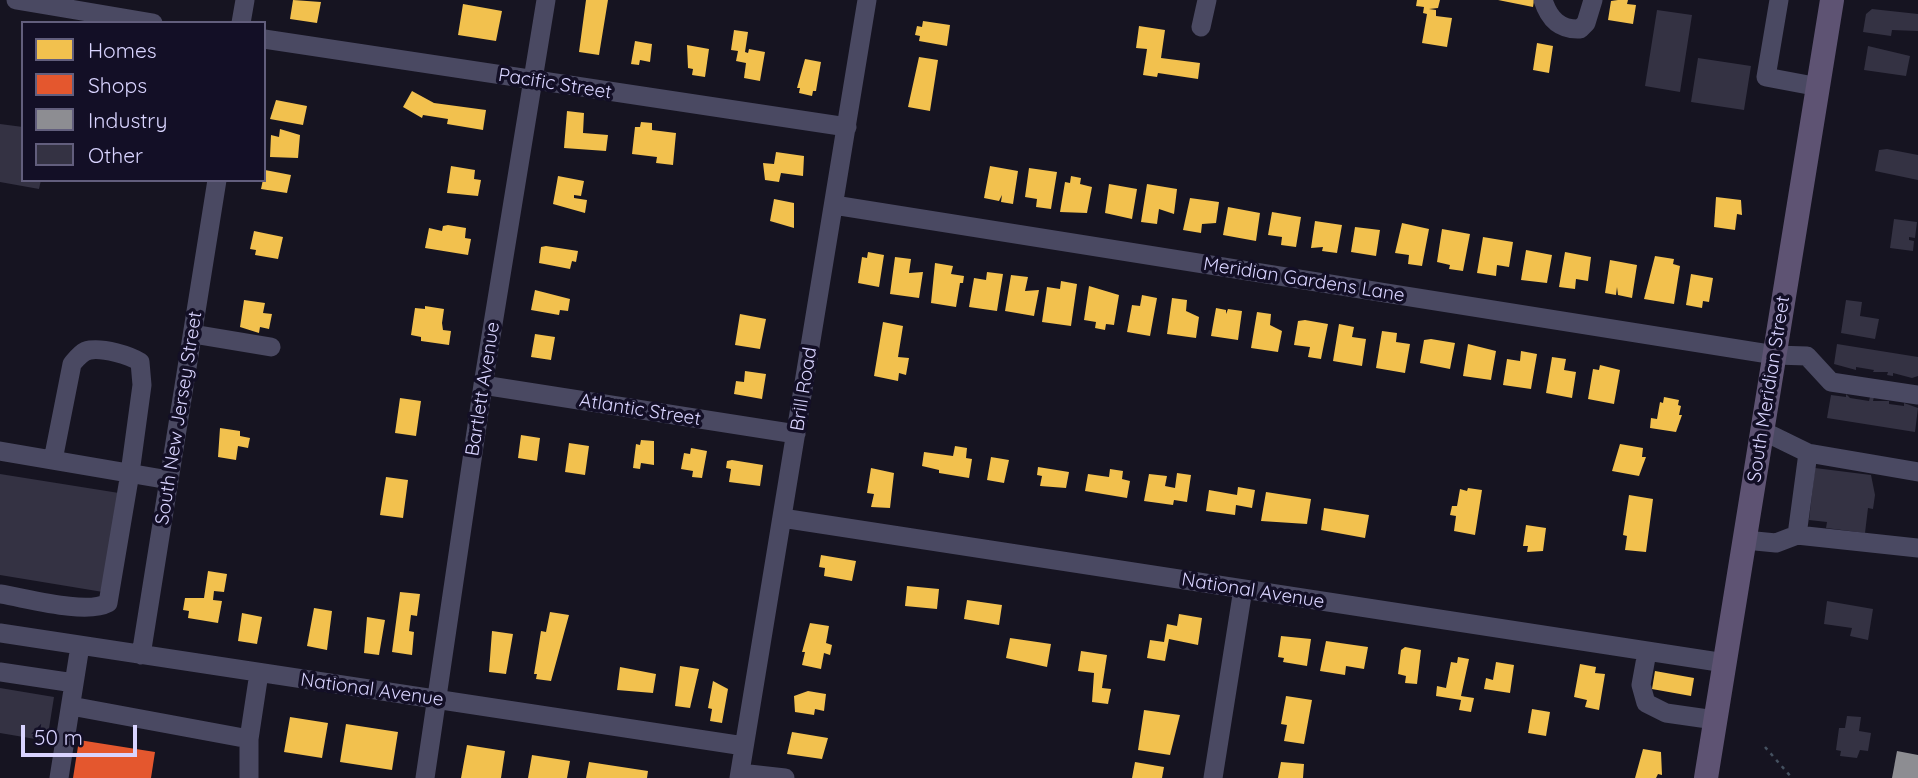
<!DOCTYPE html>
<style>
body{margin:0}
#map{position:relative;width:1918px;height:778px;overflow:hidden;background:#161421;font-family:Quicksand,sans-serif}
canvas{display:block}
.legend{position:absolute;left:21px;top:21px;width:245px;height:161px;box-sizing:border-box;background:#130f26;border:2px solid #625e7d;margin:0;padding:9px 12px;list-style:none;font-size:21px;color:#d9d4ff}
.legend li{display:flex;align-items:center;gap:14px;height:35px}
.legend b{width:35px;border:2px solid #625e7d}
.scale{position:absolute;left:21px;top:725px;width:116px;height:32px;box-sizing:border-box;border:4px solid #d9d4ff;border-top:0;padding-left:9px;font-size:21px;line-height:24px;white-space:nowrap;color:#d9d4ff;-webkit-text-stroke:5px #130f26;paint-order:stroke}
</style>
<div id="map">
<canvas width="1918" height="778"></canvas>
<ul class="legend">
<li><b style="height:19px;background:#f2c14e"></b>Homes</li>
<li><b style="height:19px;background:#e4572e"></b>Shops</li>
<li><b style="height:19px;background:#8d8d92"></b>Industry</li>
<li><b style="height:19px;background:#343243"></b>Other</li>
</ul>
<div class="scale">50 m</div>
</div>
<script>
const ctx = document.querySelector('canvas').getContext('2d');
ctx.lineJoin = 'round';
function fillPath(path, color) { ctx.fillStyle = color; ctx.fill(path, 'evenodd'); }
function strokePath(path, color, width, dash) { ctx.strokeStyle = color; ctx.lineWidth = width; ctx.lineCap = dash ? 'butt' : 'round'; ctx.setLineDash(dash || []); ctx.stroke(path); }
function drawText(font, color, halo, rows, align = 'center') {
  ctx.font = font + ' Quicksand,sans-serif'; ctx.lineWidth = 7; ctx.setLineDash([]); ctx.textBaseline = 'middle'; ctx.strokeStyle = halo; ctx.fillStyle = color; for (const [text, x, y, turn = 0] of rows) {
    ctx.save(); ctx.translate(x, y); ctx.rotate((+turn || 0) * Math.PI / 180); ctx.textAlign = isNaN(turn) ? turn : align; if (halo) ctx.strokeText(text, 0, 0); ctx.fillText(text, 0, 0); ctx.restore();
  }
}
const homes = new Path2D(`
 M293,0L321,2L317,23L290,19Z
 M586,0H608L599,55L579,52Z
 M1417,0H1440L1438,8L1429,9L1436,10V16L1452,18L1447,47L1422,43L1427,14L1423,13L1424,7L1416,6Z
 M1498,0H1534L1533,7Z
 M1618,0H1628L1627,4L1636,5L1633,24L1608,20L1611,1Z
 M463,4L502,11L496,41L458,35Z
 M923,21L950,25L947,46L919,41L920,36L915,35L917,26L922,27Z
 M1139,26L1165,30L1161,58L1200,63L1198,79L1158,73L1157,77L1143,75L1147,49L1136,48Z
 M734,30L748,32L745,52L748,53L749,49L765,52L760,81L744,78L746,63L736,61L738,51L731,50Z
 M635,41L652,44L650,62L640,60L639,65L631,64Z
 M1537,43L1553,46L1549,73L1533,70Z
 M687,45L709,49L705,77L692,75L693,69L688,68Z
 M919,57L938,60L930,111L908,107Z
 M805,59L821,62L816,91H813L812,96L799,93L800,88H797Z
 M412,91L434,103L486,110L483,130L447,124L448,119L423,115L422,118L403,107Z
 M276,100L307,106L303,125L270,119Z
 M567,111L584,113L583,133L608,135L606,151L564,148Z
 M641,122L652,123V130L676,133L673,165L656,163L657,157L632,154L635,127H640Z
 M280,129L300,135L298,158L270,157L271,135L279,137Z
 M776,152L804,156L803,176L781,173L779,182L765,180L763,163L774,164Z
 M451,166L475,170L474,179L481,180L478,196L447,193Z
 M990,166L1018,171L1013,204L1001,202L1002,195L999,201L984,198Z
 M1029,168L1057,172L1051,209L1036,207L1037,199L1025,197Z
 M265,170L291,175L287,193L261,189Z
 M558,176L584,181L581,196L574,195V198L587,200L585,213L553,204Z
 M1071,176L1081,178L1080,184L1092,187L1087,213L1060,212L1065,182L1070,183Z
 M1109,184L1137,189L1132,219L1105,213Z
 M1147,184L1177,189L1174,214L1159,209L1157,224L1141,222Z
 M1716,197L1741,200L1742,215L1737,214L1735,230L1714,227Z
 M1190,198L1219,202L1216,223L1202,224L1201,233L1183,230Z
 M774,199L794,203V228L770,221Z
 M1228,207L1260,213L1256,241L1223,235Z
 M1272,212L1301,217L1296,247L1281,245L1282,237L1268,235Z
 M1315,221L1342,225L1337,253L1322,251L1323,247L1311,248Z
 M1402,223L1429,229L1422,266L1408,264L1409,255L1395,253Z
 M448,225L466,228L465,238L471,239L468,255L425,248L429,228L442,231L443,226Z
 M1355,227L1380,230L1376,256L1351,252Z
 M1442,229L1470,234L1463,271L1449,269L1450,265L1437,262Z
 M254,231L283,237L278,259L255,255L256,250L250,249Z
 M1483,237L1513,242L1509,267L1497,265L1496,276L1477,273Z
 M546,246L578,251L576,262L572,261L570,269L539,263L541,247Z
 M1526,250L1552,255L1547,283L1521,280Z
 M868,252L884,255L879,287L858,283L862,257L867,258Z
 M1565,252L1591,257L1588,281L1576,279L1575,289L1559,287Z
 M1655,256L1674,259L1673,264L1680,266L1674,304L1644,299Z
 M895,257L911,259L909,273L923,272L919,298L890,294Z
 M1610,260L1637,265L1632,298L1618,295L1617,287L1616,295L1605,293Z
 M935,263L953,266L951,274L964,276L963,283H960L956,307L931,303Z
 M987,272L1003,274L997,311L969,307L974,278L986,280Z
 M1691,274L1713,278L1709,302L1703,301L1702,308L1686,305Z
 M1011,275L1028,277L1025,291L1039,290L1034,316L1005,311Z
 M1061,281L1077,284L1071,326L1042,322L1047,287L1060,289Z
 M1089,286L1119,295L1114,325L1106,324L1105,330L1095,328L1096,322L1084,320Z
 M535,290L570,299L568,311L560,310L559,315L531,310Z
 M1142,295L1157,298L1150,336L1127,332L1132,305L1140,306Z
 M1172,298L1187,300L1186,311L1199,317L1196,338L1167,334Z
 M244,300L265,303L263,313L272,314L269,329L260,327L259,333L240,327Z
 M425,306L444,309L442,323L443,330L451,331L449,345L421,341V337L411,335L415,308L425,309Z
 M1216,308L1226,310V314L1228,309L1242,311L1238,340L1211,336Z
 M1257,312L1271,314L1270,325L1282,331L1278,352L1251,348Z
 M740,314L766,319L760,349L735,345Z
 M1305,320L1328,324L1321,359L1308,357L1310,347L1294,345L1298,321Z
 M883,322L903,326L898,357L909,358L906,375L899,373L898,381L874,376Z
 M1339,324L1354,327L1352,337L1366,339L1362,366L1333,361Z
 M1382,331L1397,333L1396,342L1410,344L1405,373L1376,368Z
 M535,334L555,337L551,360L531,357Z
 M1431,339L1455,343L1450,369L1420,363L1424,340Z
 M1468,344L1496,351L1491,380L1463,376Z
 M1521,351L1537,354L1531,389L1503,385L1507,359L1520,361Z
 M1552,357L1566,359L1564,370L1576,372L1572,398L1546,393Z
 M1600,365L1620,370L1614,404L1588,399L1593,369L1599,370Z
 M745,371L766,374L762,399L734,394L736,381L744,382Z
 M1664,397L1679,400L1678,405L1681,406L1679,415H1682L1676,432L1650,428L1651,418L1657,419L1660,402L1663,403Z
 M400,398L421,401L416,436L395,433Z
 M220,428L240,431V436L250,438L248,448L238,446L236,460L218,457Z
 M521,435L540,438L537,461L518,458Z
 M641,440L654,441V465L641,463L640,469L633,468L636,444L640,445Z
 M569,443L589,446L585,475L565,472Z
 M1620,444L1643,448L1642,457H1646L1639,476L1612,471Z
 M955,446L967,448L966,458L972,459L969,478L939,473V470L922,466L924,452L953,456Z
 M691,448L707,451L702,478L692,477L693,471L681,469L684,453L690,454Z
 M991,457L1009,460L1004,483L987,480Z
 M732,460L763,465L760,486L729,482L731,469L726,468L727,461Z
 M1038,467L1069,472L1066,488L1040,486L1042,476L1037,475Z
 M871,468L894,473L890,508L871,507L874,494L867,493Z
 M1110,469L1123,471L1122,479L1130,481L1127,498L1085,491L1088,474L1109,477Z
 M1177,473L1191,475L1187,502L1174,500L1173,505L1144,501L1149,474L1167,476L1165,486L1175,488Z
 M386,477L408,480L403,518L380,515Z
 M1238,487L1255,490L1252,508L1236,505L1235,515L1206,511L1209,490L1237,495Z
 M1468,488L1482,490L1475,535L1454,531L1456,516L1450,515L1452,506H1457L1460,489L1467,491Z
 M1266,492L1311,499L1307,524L1261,521Z
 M1629,495L1653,499L1646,552L1625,550L1627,536L1623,535Z
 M1324,508L1369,515L1365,538L1321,530Z
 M1526,525L1546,528L1543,551L1527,552L1528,546H1523Z
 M821,555L856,561L852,581L824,576L825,568L819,567Z
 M208,571L227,574L224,592L214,591L213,600L222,601L218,623L188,618L189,611L183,610L185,598H204Z
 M907,586L939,589L937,609L905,606Z
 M400,592L420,594L417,616L411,615L409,631L414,632L412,655L392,652Z
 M967,600L1002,605L999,625L964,619Z
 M314,608L332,611L327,650L307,646Z
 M550,612L569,615L551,681L536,679L537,674H534L541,631L546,632Z
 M242,613L262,617L257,644L238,641Z
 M1179,614L1202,618L1198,645L1169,639L1165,661L1147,658L1150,640L1164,642L1167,624L1177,626Z
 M367,617L385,620L379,655L364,653Z
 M810,623L829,626L826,643L832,645L830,655L824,653L821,669L802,665L805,652H802Z
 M492,631L513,634L506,674L489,672Z
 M1281,636L1311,639L1307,666L1283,662L1284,658L1278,657Z
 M1010,638L1051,644L1047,667L1006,658Z
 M1326,641L1368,647L1364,669L1346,666L1345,675L1320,671Z
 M1405,647L1421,650L1417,684L1405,683L1406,676L1398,674L1401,650Z
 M1081,651L1107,655L1102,688L1111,689L1108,704L1092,702L1094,673L1078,671Z
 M1458,657L1469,659L1461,696L1474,698L1471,712L1459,710L1461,700L1436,696L1437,686L1446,688L1451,662L1457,663Z
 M1496,662L1514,665L1510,693L1484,689L1486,678L1493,680Z
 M1580,664L1596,667L1595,673L1605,674L1599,710L1585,707L1587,700L1574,697Z
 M680,666L699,669L690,708L675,706Z
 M620,667L656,674L653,693L617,690Z
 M1655,671L1694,678L1691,696L1652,689Z
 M713,681L728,689L722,723L710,721L712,709L708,708Z
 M808,691L826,694L824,711L815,709L814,715L795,712L794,696Z
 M1286,696L1312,700L1304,744L1284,741L1287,725L1281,724Z
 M1532,709L1550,712L1546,736L1528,733Z
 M1144,710L1180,715L1170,755L1138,750Z
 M290,717L328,723L322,758L284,752Z
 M346,724L398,732L392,770L340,762Z
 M792,732L828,738L822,759L787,754Z
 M467,745L505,751L501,778H461Z
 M1643,749L1661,752L1662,775L1658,774L1656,778H1635Z
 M532,755L570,761L567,778H528Z
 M589,762L648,771L647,778H586Z
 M1135,762L1164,767L1162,778H1132Z
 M1281,762L1304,764L1303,778H1278Z`);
const shops = new Path2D(`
 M79,740L155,752L151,778H73Z`);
const industry = new Path2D(`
 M1897,751L1918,755V778H1892Z`);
const building = new Path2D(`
 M1872,9L1918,14V31L1892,30L1891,36L1863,32L1866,14Z
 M1657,10L1692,15L1680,92L1645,86Z
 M1868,46L1910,56L1906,76L1864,70Z
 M1698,58L1751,66L1744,110L1691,102Z
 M0,124L23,127V180H41L39,189L0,182Z
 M1887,149L1918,155V180L1875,171L1879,150Z
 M1894,219L1917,222L1915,238L1909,237V240L1914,241L1913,251L1890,248Z
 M1846,300L1862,302L1860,316L1879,319L1875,339L1841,333Z
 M1837,344L1918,357V376L1912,378L1893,373V376L1887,375L1888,372H1873L1874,370L1856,367V370L1834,364Z
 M1846,394L1850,398L1869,401L1870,397H1874L1873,401H1889V404L1904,406V403L1918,408L1915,432L1827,418L1831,395L1846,397Z
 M1815,468L1871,475L1875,495L1873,509L1868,508L1865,533L1826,528L1827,522L1809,520Z
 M0,474L119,493L103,592L0,575Z
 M1827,601L1873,609L1868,640L1850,636L1852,628L1824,624Z
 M0,688L54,697L47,741L0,733Z
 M1847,716L1861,717L1859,731L1871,733L1868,751L1860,750L1857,758L1840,756L1841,751L1836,750L1839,728H1845Z`);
const path = new Path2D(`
 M1765,747L1792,778`);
const minor = new Path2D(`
 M16,0L153,23
 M1543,0C1549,19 1560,30 1580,29L1586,23L1593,0
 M1779,0L1766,77L1819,87
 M241,23L245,0
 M1201,27L1207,0
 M264,39L847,127
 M834,205L1775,355L1807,356L1831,382L1918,395
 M193,334L271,347
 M483,385L796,434
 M1763,431L1808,453L1918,472
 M0,451L169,480
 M782,518L1725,663
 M1797,535L1808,453
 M1745,540L1776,543L1797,535L1918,548
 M0,594C26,598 86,615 108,603L130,473L142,385L140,362C129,355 104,348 90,350C82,351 77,358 72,364L53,460
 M0,633L744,746
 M1647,652L1641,685L1646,703L1666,713L1715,720
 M141,655L217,180
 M0,672L74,683
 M71,706L249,739L259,673
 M740,773L785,778
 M59,778L80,646
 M249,778V739
 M425,778L483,385L546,0
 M739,778L867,0
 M1213,778L1243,589`);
const major = new Path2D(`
 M1706,778L1832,0`);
const streetNames = [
 ["Pacific Street",555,84,9],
 ["Meridian Gardens Lane",1304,280,9],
 ["Bartlett Avenue",483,389,-81],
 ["Brill Road",804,389,-81],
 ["South Meridian Street",1769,389,-81],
 ["Atlantic Street",640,410,9],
 ["South New Jersey Street",179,418,-81],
 ["National Avenue",1253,591,9],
 ["National Avenue",372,690,8]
];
fillPath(homes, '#f2c14e');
fillPath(shops, '#e4572e');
fillPath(industry, '#8d8d92');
fillPath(building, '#343243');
strokePath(path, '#44505f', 2.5, [3.5, 5]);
strokePath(minor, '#4a4962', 19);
strokePath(major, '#5e5373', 24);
drawText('19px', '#d9d4ff', '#130f26', streetNames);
</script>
